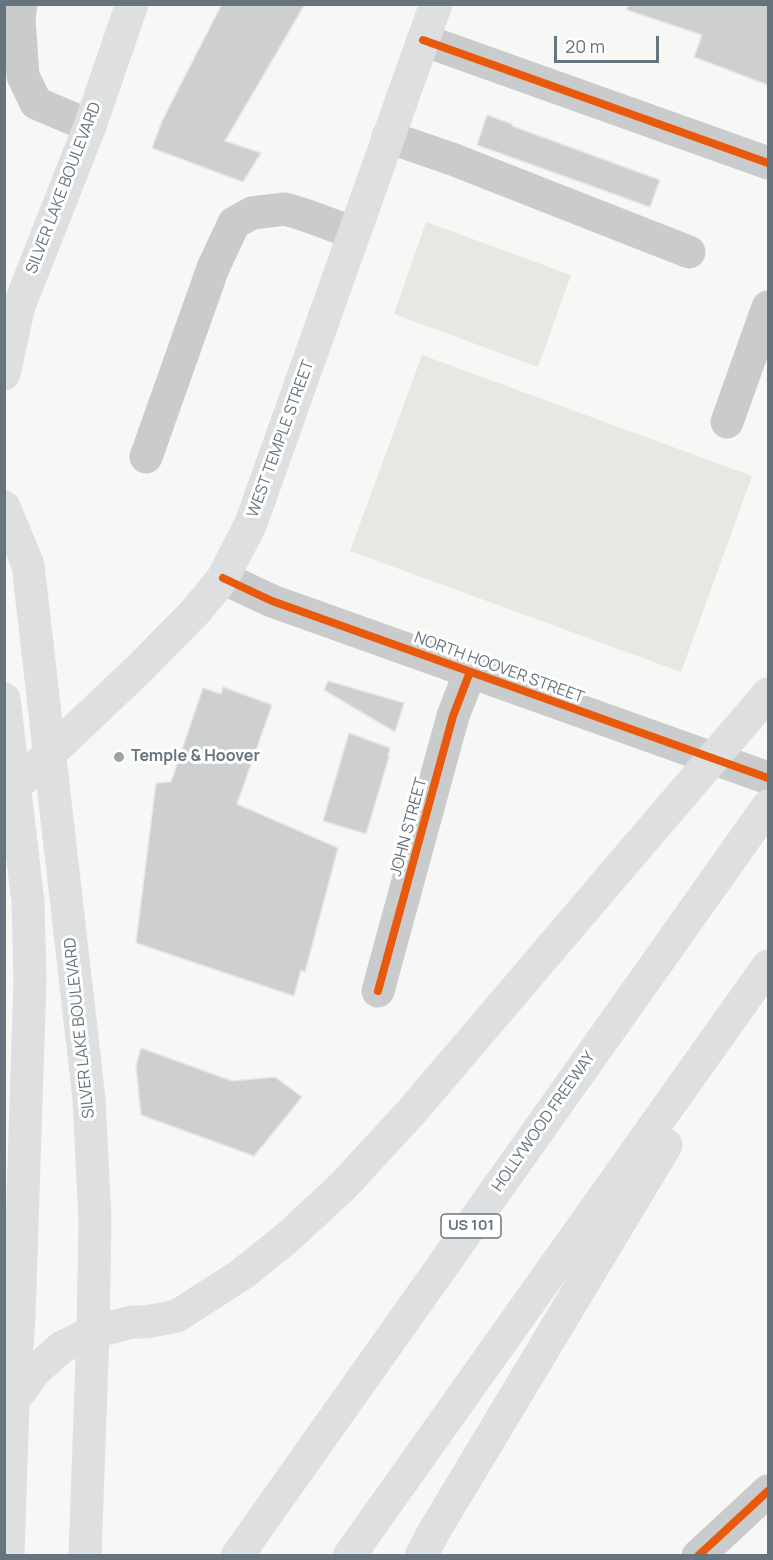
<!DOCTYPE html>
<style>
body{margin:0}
#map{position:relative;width:773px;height:1560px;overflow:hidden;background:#f7f7f6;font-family:Manrope,sans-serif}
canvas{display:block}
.frame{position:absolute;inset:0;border:6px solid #66747d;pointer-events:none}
.scale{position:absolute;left:554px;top:36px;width:105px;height:27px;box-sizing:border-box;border:3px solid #66747d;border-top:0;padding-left:8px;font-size:18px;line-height:21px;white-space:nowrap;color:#66747d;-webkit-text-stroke:4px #fff;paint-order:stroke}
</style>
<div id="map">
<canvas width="773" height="1560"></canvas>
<div class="frame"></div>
<div class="scale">20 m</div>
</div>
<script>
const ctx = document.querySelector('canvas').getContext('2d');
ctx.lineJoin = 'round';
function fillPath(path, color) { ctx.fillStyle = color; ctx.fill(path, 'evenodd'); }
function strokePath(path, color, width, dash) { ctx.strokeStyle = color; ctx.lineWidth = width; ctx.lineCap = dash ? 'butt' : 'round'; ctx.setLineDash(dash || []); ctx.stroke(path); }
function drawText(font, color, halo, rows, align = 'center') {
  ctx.font = font + ' Manrope,sans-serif'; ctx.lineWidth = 6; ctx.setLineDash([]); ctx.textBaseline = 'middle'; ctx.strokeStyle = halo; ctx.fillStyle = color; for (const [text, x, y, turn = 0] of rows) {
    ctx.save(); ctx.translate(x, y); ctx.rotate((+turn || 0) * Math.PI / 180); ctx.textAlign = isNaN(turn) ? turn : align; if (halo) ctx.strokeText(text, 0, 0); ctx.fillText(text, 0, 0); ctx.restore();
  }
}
const green = new Path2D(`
 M426,222L571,275L538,367L394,314Z
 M422,355L752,476L681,672L350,551Z`);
const building = new Path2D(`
 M222,4H305L225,141L261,153L243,182L152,148L162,121Z
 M628,4H768V85L694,57L702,35L627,10Z
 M487,115L512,124V126L660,180L650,207L477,145Z
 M328,681L404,703L395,732L324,690Z
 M223,687L272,705L237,804L338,848L305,972L301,970L294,996L136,943L156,783L171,782L203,688L221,694Z
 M349,733L390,748L388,756L389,757L366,834L323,821Z
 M141,1048L232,1081L275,1077L302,1097L254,1156L141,1115L136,1066Z`);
const minor = new Path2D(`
 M21,4L19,19L23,76L36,103L90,126
 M423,40L768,163
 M388,137L452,159L689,252
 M727,422L768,307
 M146,457L213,268L234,223L252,213L285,209L305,215L354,233
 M223,578L272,601L768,778
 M378,991L453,716L470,672
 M698,1556L768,1491`);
const major = new Path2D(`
 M4,374L19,306L90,126L132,4
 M4,507L28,565L89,1099L95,1220L93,1332L85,1556
 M4,699L28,902L30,980L19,1317L13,1401L8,1556
 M4,797L140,668L196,611L223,578L251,523L436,4`);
const highway = new Path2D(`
 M13,1401L35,1371L62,1347L93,1332L132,1322H146L177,1316L242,1274L287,1238L344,1185L413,1110L620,867L768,694
 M237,1556L768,806
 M349,1556L768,966
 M421,1556L433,1533L666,1145`);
const cycleway = new Path2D(`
 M423,40L768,163
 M223,578L272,601L768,778
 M378,991L453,716L470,672
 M698,1556L768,1491`);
const markers = [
 [119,757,6,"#99a2a7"]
];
const shields = [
 [471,1226,60]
];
const shieldNames = [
 ["US 101",471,1226]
];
const streetNames = [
 ["SILVER LAKE BOULEVARD",64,188,-69],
 ["WEST TEMPLE STREET",281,439,-70],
 ["NORTH HOOVER STREET",499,668,20],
 ["JOHN STREET",409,827,-75],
 ["SILVER LAKE BOULEVARD",80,1028,-96],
 ["HOLLYWOOD FREEWAY",544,1122,-55]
];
const poiNames = [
 ["Temple & Hoover",131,757]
];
fillPath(green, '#e6e8e4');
fillPath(building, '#cdcfd0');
strokePath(building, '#e6e6e6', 1.5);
strokePath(minor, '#c9cbcc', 33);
strokePath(major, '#dedfe0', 33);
strokePath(highway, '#dedfe0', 33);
strokePath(cycleway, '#e8590c', 8);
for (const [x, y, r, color] of markers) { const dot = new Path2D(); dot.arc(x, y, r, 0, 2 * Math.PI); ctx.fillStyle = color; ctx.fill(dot); strokePath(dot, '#fff', 2); }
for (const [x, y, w] of shields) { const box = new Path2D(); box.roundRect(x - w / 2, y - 12, w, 24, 4.5); ctx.fillStyle = '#fff'; ctx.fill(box); strokePath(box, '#66747d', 1.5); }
drawText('bold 15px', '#66747d', null, shieldNames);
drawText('16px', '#66747d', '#fff', streetNames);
drawText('bold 16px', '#66747d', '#fff', poiNames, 'left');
</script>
